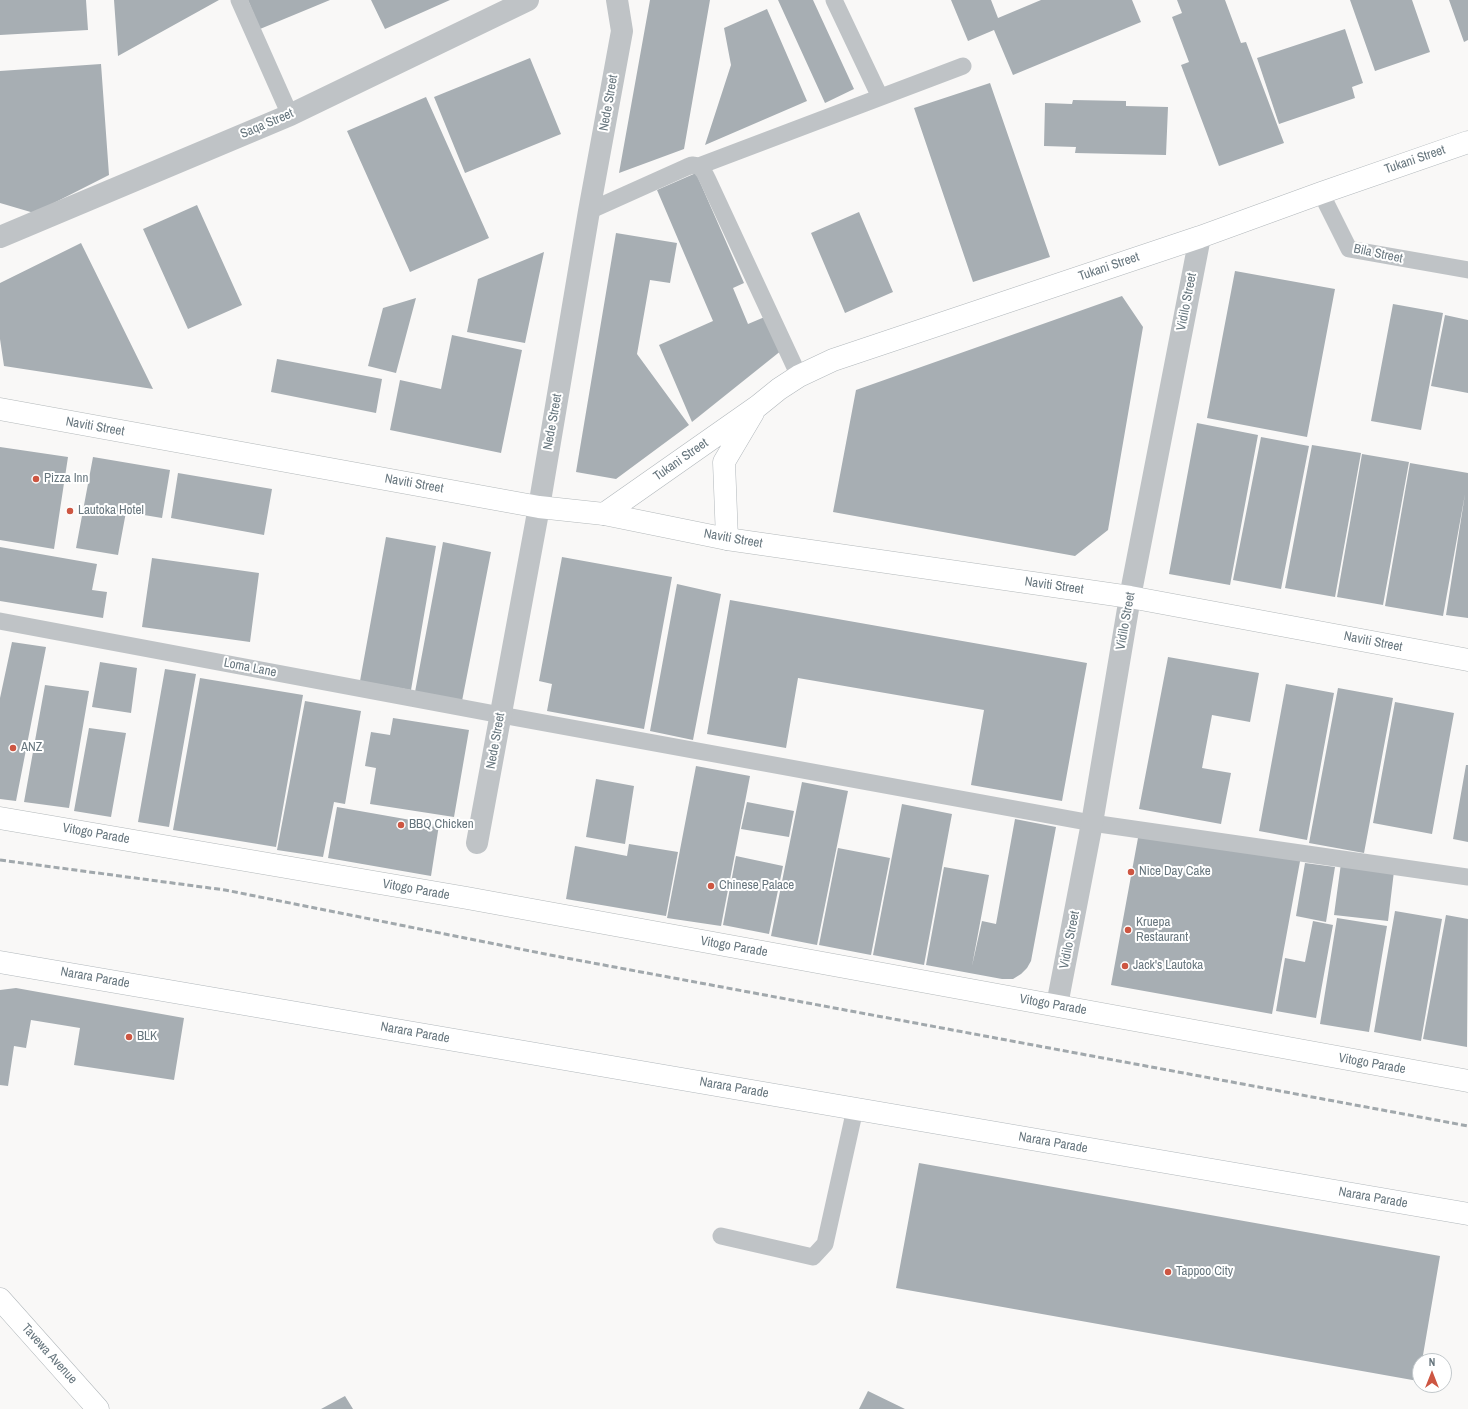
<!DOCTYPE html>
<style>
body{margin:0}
#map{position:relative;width:1468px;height:1409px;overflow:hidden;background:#f9f8f7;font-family:"Archivo Narrow",sans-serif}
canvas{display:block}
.north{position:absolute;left:1412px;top:1353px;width:40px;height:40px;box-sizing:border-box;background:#fff;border:1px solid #c2c8cb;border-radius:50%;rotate:0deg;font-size:11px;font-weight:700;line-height:16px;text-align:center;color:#67767e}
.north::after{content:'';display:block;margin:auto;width:14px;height:18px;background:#cd5642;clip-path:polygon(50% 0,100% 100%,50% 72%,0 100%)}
</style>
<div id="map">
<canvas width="1468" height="1409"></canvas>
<div class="north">N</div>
</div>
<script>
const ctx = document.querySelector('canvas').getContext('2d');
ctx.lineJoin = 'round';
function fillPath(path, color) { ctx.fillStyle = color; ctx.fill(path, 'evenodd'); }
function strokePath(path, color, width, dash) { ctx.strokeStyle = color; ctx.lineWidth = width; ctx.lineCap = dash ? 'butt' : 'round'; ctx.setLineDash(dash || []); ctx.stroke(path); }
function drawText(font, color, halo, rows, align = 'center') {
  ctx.font = font + ' "Archivo Narrow",sans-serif'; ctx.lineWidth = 4; ctx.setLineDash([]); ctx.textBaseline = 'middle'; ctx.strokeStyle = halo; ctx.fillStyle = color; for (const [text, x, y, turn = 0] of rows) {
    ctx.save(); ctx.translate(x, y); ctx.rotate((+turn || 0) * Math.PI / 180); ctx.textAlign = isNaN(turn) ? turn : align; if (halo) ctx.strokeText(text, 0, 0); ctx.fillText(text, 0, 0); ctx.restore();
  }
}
const building = new Path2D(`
 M0,0H86L88,30L0,35Z
 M114,0H219L118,56Z
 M248,0H330L260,29Z
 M371,0H450L385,29Z
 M650,0H710L684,149L619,173Z
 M778,0H813L854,89L825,103Z
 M951,0H991L998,18L1041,0H1132L1141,22L1013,75L994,30L968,41Z
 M1177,0H1225L1241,43L1246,42L1284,143L1219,166L1181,65L1189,62L1172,17L1182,13Z
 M1350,0H1412L1430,52L1375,71Z
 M1449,0H1468V40L1464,42Z
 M767,9L807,101L705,145L731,65L724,28Z
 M1345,29L1363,83L1352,87L1355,98L1279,124L1257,58Z
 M530,58L561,134L465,173L434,97Z
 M101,64L109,175L34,213L0,203V71Z
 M990,83L1050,257L973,282L914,108Z
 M426,97L489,238L410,272L347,131Z
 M1073,100L1126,101V106L1168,107L1166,155L1075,153L1076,147L1044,146L1045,103L1072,104Z
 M696,173L744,283L733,288L748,324L767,316L782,350L692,422L659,345L713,321L657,190Z
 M197,205L242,305L188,329L143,229Z
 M859,212L893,292L845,313L811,233Z
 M616,233L677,243L670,283L650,280L637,354L689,425L616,479L576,472Z
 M81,243L153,389L4,366L0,339V283Z
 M544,252L525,343L467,332L478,279Z
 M1235,271L1335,289L1307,437L1207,418Z
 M1122,296L1143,327L1108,530L1075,556L833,512L856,390Z
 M416,298L396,373L368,366L383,308Z
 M1393,304L1443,313L1421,430L1371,421Z
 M1445,315L1468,320V393L1431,386Z
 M452,335L522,350L501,453L390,430L400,380L441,389Z
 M277,359L382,379L376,413L271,392Z
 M1197,423L1258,435L1230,585L1169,574Z
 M1261,437L1309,446L1281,589L1233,580Z
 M1312,445L1361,453L1335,597L1285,588Z
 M0,447L68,457L54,549L0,540Z
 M1362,454L1409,462L1383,605L1337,597Z
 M93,457L170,470L162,518L126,512L118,555L76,548Z
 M1410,463L1468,473V618L1446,615L1465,494L1443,616L1385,606Z
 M178,473L272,489L264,535L171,518Z
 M386,537L436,546L411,690L360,681Z
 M443,542L491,552L462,701L415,692Z
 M0,547L97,564L92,590L107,592L103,618L0,601Z
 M562,557L672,577L644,729L547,711L552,684L539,681Z
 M152,558L259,573L250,642L142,627Z
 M677,584L721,594L693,740L650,731Z
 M730,600L1087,663L1062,801L971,785L984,710L798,678L786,748L707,734Z
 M12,642L46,647L16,801L0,799V698Z
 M1168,657L1259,673L1250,722L1212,715L1202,768L1231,773L1221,824L1139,809Z
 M100,662L137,668L131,713L92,707Z
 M165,669L196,674L169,827L138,822Z
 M200,678L303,695L276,847L173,830Z
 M1286,684L1334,693L1307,840L1259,831Z
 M45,685L89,691L69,808L24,802Z
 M1338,688L1393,698L1364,853L1309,843Z
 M305,701L361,711L345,804L334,802L323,857L277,850Z
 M1395,702L1454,713L1432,834L1373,823Z
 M393,718L469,730L454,817L370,804L376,768L365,766L371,732L390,735Z
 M89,728L126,733L111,817L74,811Z
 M1466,765H1468V842L1453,839Z
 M696,766L750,776L721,926L667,918Z
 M596,779L634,786L625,844L586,837Z
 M802,782L848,791L817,945L771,936Z
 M747,802L794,811L789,837L741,829Z
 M902,804L952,814L924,965L873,955Z
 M337,807L439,825L431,876L328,858Z
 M1015,819L1056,827L1031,961L1027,968L1021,974L1013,979H1002L926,965L944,867L989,875L972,966L982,921L996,924Z
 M1140,827L1301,856L1272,1014L1111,985Z
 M629,844L678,852L666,916L566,899L575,846L627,856Z
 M838,848L890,858L871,955L819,945Z
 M736,856L783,866L769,934L723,925Z
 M1342,856L1395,863L1388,921L1334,915Z
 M1305,863L1335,867L1326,922L1296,916Z
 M1395,911L1442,919L1421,1041L1374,1032Z
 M1446,915L1468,919L1467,1047L1423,1039Z
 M1337,918L1387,926L1369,1032L1320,1024Z
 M1313,921L1333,925L1316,1018L1276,1011L1285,958L1305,962Z
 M16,988L184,1018L174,1080L74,1065L80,1028L31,1020L26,1048L14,1046L8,1086L0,1085V990Z
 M919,1163L1440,1256L1422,1361H1420L1418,1381L896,1288Z
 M868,1391L905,1409H859Z
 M345,1396L353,1409H321Z`);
const lane = new Path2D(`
 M239,0L290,115
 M834,0L880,97
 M699,166L704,172L708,180L799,376
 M1321,193L1349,249L1468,270
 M589,211L687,167L692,165L699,166L963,66
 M0,621L501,715L1092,823L1468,877
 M721,1236L813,1257L825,1244L855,1109`);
const street = new Path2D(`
 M0,237L290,115L528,0
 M477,843L539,507L589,211L622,31L617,0
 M1057,1005L1092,823L1130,597L1200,237`);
const secondary = new Path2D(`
 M604,514L758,406L779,389L799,376L833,360L1200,237L1321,193L1468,142
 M727,539L724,462L753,413
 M0,962L1468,1214
 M0,1299L98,1409`);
const primary = new Path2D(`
 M0,409L539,507L604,514L727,539L1130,597L1468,660
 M0,818L467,898L1468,1081`);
const rail = new Path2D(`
 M0,860L225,890L550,955L1468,1126`);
const markers = [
 [36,479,4,"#cd5642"],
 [70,511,4,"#cd5642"],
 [13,748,4,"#cd5642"],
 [401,825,4,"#cd5642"],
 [1131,872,4,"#cd5642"],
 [711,886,4,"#cd5642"],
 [1128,930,4,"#cd5642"],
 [1125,966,4,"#cd5642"],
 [129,1037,4,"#cd5642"],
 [1168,1272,4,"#cd5642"]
];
const streetNames = [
 ["Nede Street",609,103,-80],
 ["Saqa Street",267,124,-23],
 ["Tukani Street",1415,160,-19],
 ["Bila Street",1378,254,12],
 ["Tukani Street",1109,267,-19],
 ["Vidilo Street",1187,302,-79],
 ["Nede Street",553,422,-80],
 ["Naviti Street",95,427,10],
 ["Tukani Street",681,460,-35],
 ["Naviti Street",414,484,10],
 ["Naviti Street",733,539,10],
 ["Naviti Street",1054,586,8],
 ["Vidilo Street",1126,621,-80],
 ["Naviti Street",1373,642,11],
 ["Loma Lane",250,668,11],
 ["Nede Street",496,741,-80],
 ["Vitogo Parade",96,834,10],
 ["Vitogo Parade",416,890,10],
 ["Vidilo Street",1070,940,-79],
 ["Vitogo Parade",734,947,10],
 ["Narara Parade",95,978,10],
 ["Vitogo Parade",1053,1005,10],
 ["Narara Parade",415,1033,10],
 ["Vitogo Parade",1372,1064,10],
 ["Narara Parade",734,1088,10],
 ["Narara Parade",1053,1143,10],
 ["Narara Parade",1373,1198,10],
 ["Tavewa Avenue",49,1354,48]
];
const poiNames = [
 ["Pizza Inn",44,479],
 ["Lautoka Hotel",78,511],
 ["ANZ",21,748],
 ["BBQ Chicken",409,825],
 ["Nice Day Cake",1139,872],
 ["Chinese Palace",719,886],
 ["Kruepa",1136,923],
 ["Restaurant",1136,938],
 ["Jack's Lautoka",1133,966],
 ["BLK",137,1037],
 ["Tappoo City",1176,1272]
];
fillPath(building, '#a7aeb3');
strokePath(secondary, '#b1b7bb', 23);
strokePath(primary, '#b3b8ba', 23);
strokePath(lane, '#bfc3c6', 17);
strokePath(street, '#bfc3c6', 22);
strokePath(secondary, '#fff', 22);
strokePath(primary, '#fff', 22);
strokePath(rail, '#a1a8ac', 3, [6, 3]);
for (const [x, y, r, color] of markers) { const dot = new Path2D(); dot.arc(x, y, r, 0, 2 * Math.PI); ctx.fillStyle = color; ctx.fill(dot); strokePath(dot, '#fff', 1.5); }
drawText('13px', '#67767e', '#fff', streetNames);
drawText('13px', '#67767e', '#fff', poiNames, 'left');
</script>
